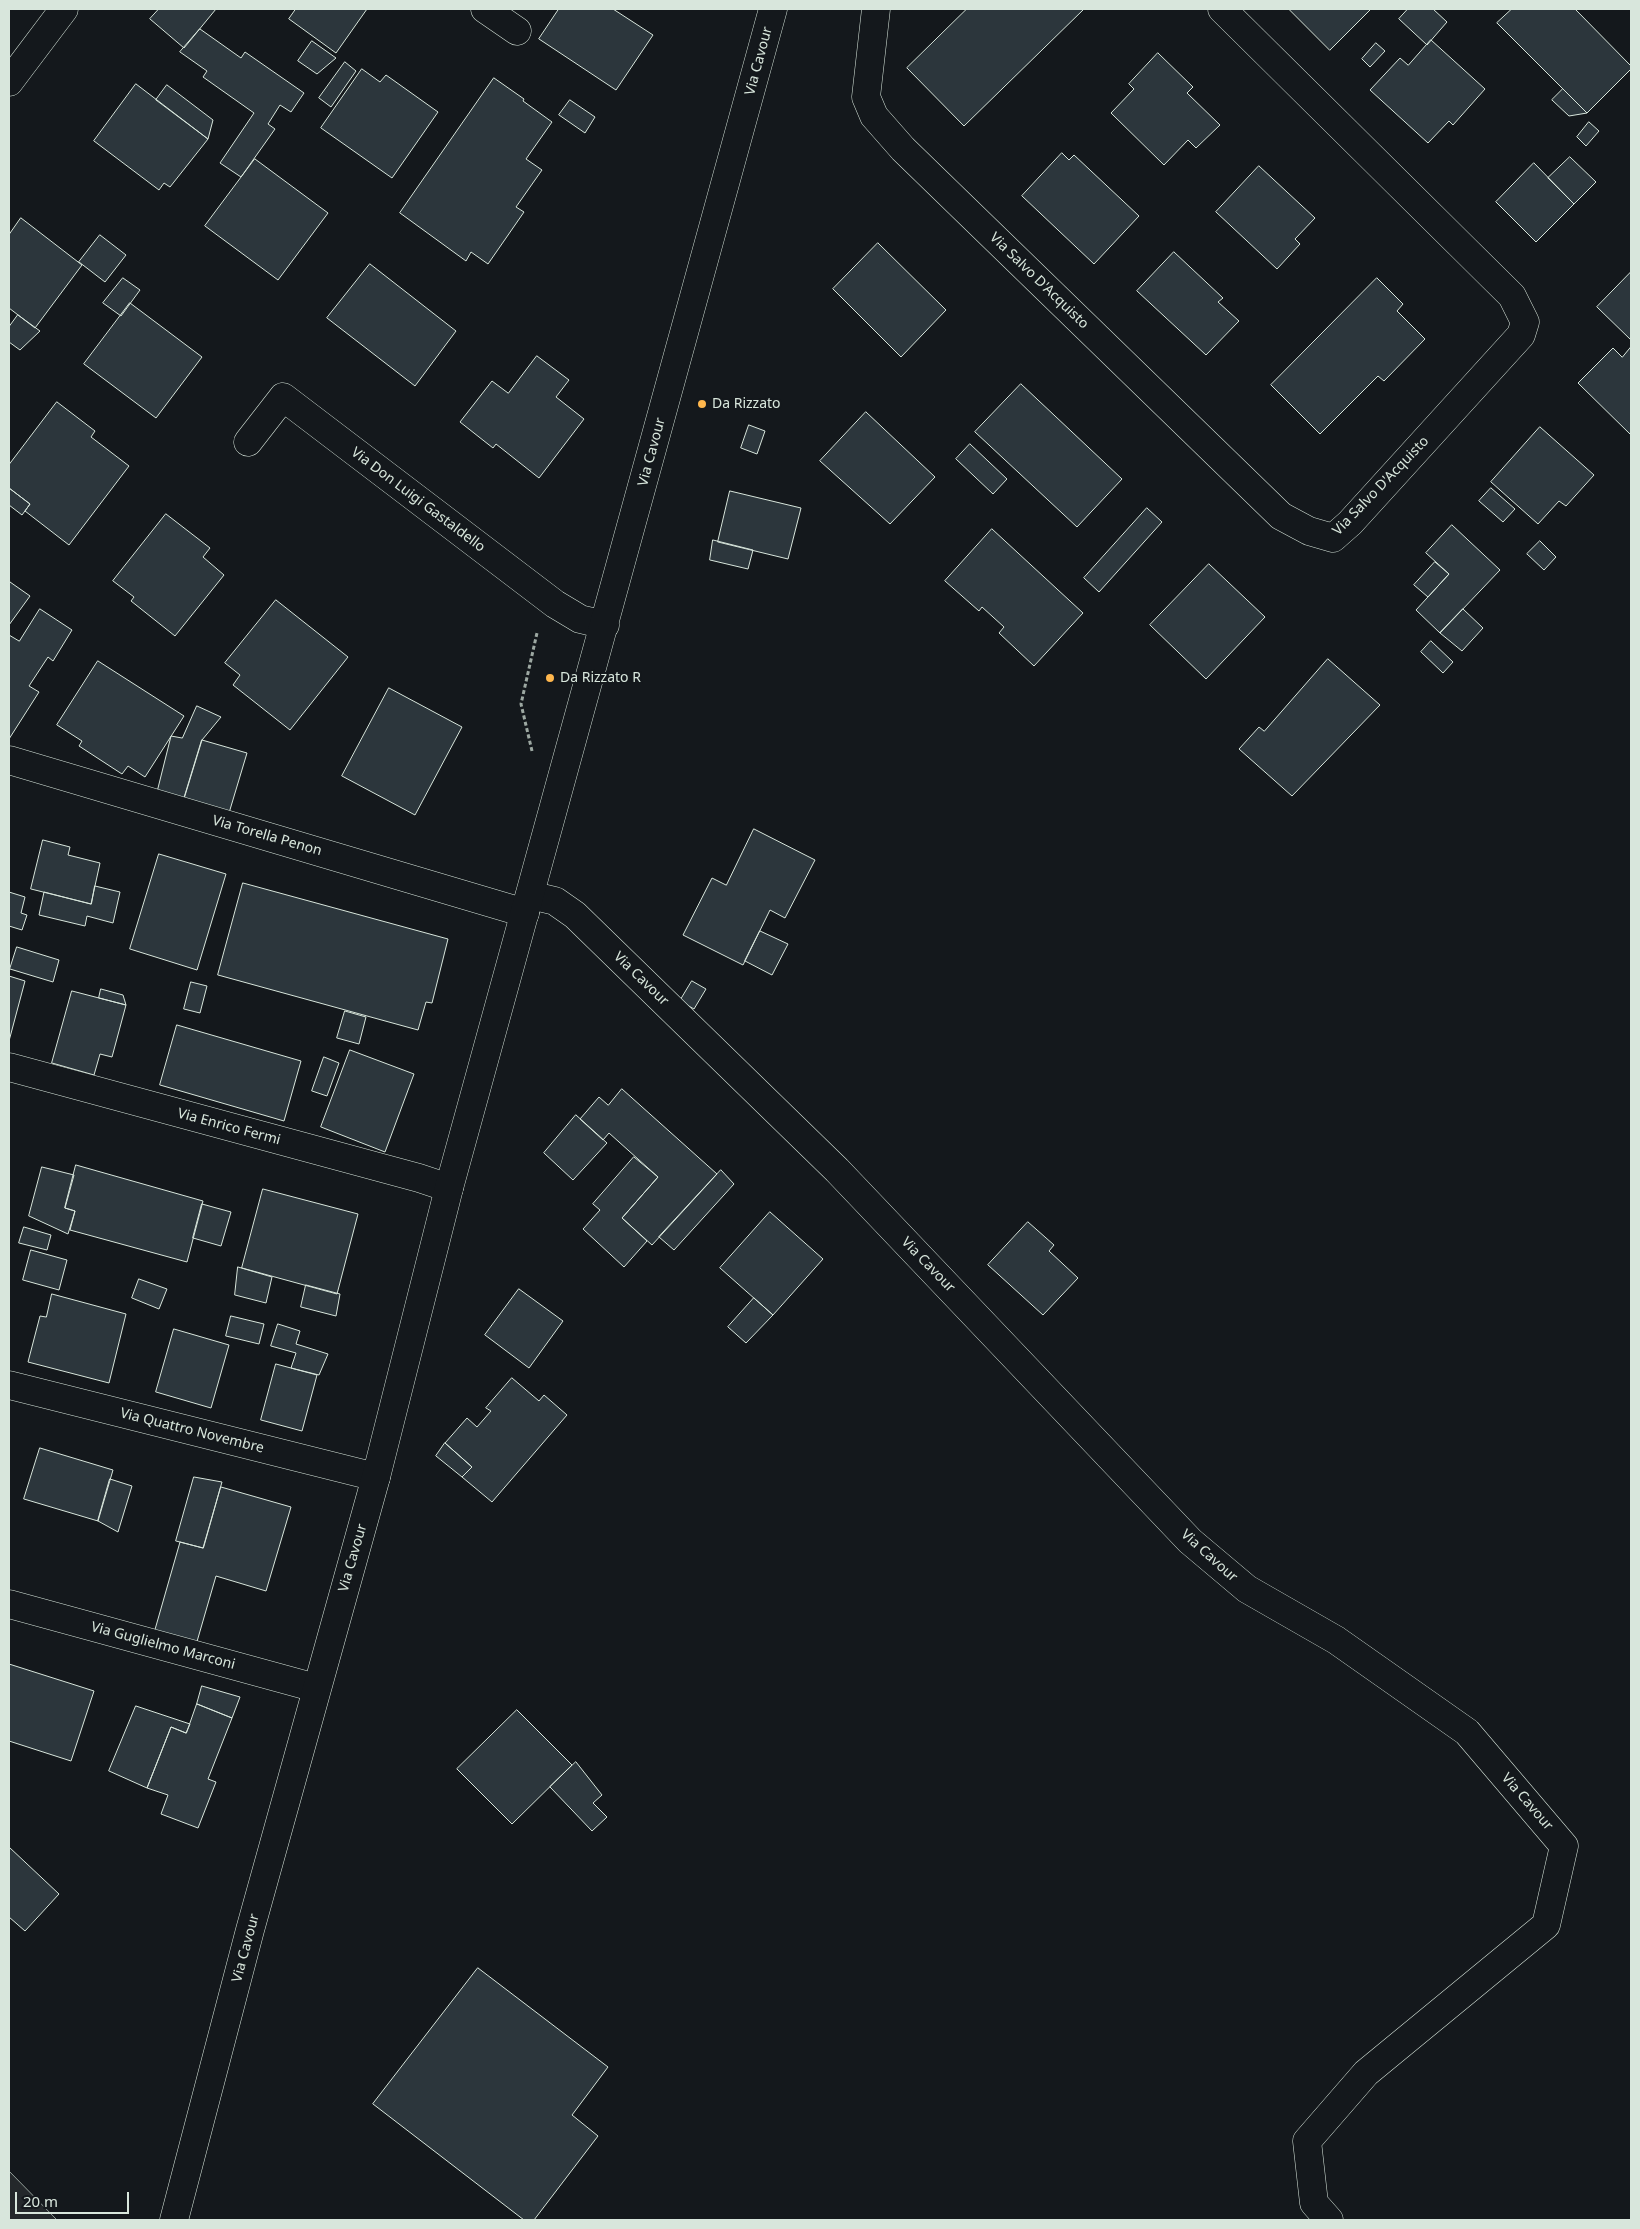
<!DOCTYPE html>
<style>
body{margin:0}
#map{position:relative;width:1640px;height:2229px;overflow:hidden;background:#14181c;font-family:"Noto Sans",sans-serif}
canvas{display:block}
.frame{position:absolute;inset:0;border:10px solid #d8e6dc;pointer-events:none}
.scale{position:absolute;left:15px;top:2192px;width:114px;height:22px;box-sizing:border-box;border:2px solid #d8e6dc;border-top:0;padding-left:6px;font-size:15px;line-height:18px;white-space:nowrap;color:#d8e6dc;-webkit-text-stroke:4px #14181c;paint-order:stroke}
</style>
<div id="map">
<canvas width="1640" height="2229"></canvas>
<div class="frame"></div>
<div class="scale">20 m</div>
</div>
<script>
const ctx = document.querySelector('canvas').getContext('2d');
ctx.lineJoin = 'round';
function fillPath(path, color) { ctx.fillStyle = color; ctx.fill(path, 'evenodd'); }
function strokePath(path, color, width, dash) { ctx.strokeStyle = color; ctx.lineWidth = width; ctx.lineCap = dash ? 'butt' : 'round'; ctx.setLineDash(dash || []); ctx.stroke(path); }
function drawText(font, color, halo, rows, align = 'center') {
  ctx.font = font + ' "Noto Sans",sans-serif'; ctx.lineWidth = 4; ctx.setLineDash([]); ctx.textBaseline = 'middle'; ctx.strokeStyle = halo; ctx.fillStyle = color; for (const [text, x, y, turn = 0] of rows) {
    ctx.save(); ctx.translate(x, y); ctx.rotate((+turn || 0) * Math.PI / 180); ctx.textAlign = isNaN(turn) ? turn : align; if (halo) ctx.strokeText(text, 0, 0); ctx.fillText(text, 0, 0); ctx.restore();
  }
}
const parking = new Path2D(`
 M9,2171L57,2220H9Z`);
const building = new Path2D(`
 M159,9H216L184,48L150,19Z
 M296,9H367L336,53L289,19Z
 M559,9H613L653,35L616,90L539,39Z
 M967,9H1084L964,126L907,68Z
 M1289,9H1371L1330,50Z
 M1408,9H1433L1447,22L1427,45L1399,19Z
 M1512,9H1575L1631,66V69L1587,113L1497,23Z
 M200,29L241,58L245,52L304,93L291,112L280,105L268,124L275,129L241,177L220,163L254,113L203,77L207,71L180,52Z
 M1431,40L1485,89L1453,125L1449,121L1428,143L1370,90L1400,58L1408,65Z
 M312,41L336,58L317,74L298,61Z
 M1376,43L1385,51L1370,67L1362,59Z
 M1158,53L1193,87L1187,93L1220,125L1196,148L1188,140L1164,165L1111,113L1134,89L1129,84Z
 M345,62L356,71L331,107L319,98Z
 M362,69L380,82L386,75L438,112L392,178L321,128Z
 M494,78L524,99L523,101L552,122L526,159L542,170L516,207L524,212L488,264L471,252L466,261L400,213Z
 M136,84L208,139L170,187L164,183L159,190L94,141Z
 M167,85L213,120L208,139L156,100Z
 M1563,89L1587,113L1569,116L1552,100Z
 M570,100L595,117L585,133L559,115Z
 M1589,122L1599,131L1586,146L1577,137Z
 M1062,153L1069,160L1074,155L1139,216L1094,264L1022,196Z
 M1570,157L1596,182L1574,204L1548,178Z
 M255,159L328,213L278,280L205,226Z
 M1534,163L1574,204L1536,242L1496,202Z
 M1259,166L1315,218L1295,239L1300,244L1277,269L1216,212Z
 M21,218L82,265L35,328L9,308V235Z
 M100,235L126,255L105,282L79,262Z
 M878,243L946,310L901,357L833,289Z
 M1174,252L1223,298L1218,302L1239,321L1206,355L1137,291Z
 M370,264L456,331L415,386L327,318Z
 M1631,272V340L1597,307Z
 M123,278L140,290L121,316L103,303Z
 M1377,278L1403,304L1397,311L1425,339L1384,381L1378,376L1320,434L1271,385Z
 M130,303L202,357L156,418L84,364Z
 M18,315L40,331L20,350L9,342V327Z
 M1631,347V435L1578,383L1613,348L1622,357Z
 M537,356L569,380L556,397L584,419L539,478L496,444L493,448L460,422L492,381L508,393Z
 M1021,384L1122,479L1077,527L975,432Z
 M57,402L95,431L91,437L129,466L69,545L25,511L30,504L9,488V465Z
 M866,412L935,477L890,524L820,461Z
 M749,425L765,431L757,454L741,448Z
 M1540,427L1594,475L1566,506L1559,501L1538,524L1491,482Z
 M970,444L1007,479L993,494L956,459Z
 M9,488L30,504L22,515L9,505Z
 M1491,488L1515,509L1503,522L1479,501Z
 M730,491L801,508L788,559L718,542Z
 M1147,508L1162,522L1099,592L1084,578Z
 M166,514L210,548L203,557L224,575L175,636L131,601L134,597L113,581Z
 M1452,525L1500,570L1440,633L1416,610L1449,574L1426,553Z
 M992,529L1083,613L1034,666L999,633L1004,627L982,607L979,611L945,581Z
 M713,540L753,550L748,569L710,560Z
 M1540,541L1556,557L1544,570L1527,554Z
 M1435,562L1449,574L1428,597L1414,585Z
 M1209,564L1265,617L1206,679L1150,625Z
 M10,582L30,596L9,625V584Z
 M276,600L348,657L290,730L233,685L240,675L225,663Z
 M40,609L72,630L53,661L48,657L29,686L39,692L9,739V635L19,641Z
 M1463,609L1483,628L1462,651L1440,633Z
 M1431,641L1453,662L1443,673L1421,652Z
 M1328,659L1380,705L1292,796L1239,749L1259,727L1264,731Z
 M98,661L184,716L145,777L128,766L122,774L79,746L82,741L57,725Z
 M389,688L462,727L415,815L342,776Z
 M197,706L221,717L202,740L183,802L156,796L171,736L182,738Z
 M202,740L247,753L229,813L184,799Z
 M754,829L815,860L785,918L770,910L743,965L683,935L712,878L726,885Z
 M43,840L70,847L68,855L100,863L91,904L31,889Z
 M159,854L226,874L197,970L130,949Z
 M243,883L448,939L432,1003L426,1002L418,1030L218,975Z
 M95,886L120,892L113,923L87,916L85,926L39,915L44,892L91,904Z
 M9,892L25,897L21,913L27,915L22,930L9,926Z
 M760,931L788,944L772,975L745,961Z
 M17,947L59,960L53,982L10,969Z
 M9,976L25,981L9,1041Z
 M692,981L706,989L694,1009L680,1001Z
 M191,982L207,986L200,1013L184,1009Z
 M101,989L123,995L126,1005L99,998Z
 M72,991L126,1005L112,1057L100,1054L94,1075L52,1063Z
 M345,1011L366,1017L359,1044L337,1038Z
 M177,1025L301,1061L284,1121L160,1085Z
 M350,1050L414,1074L385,1152L321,1127Z
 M324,1057L339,1063L327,1096L312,1091Z
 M622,1089L717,1174L652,1245L622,1218L658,1177L609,1133L603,1140L580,1119L599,1097L608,1105Z
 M576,1115L607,1143L573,1180L544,1153Z
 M634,1157L658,1177L622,1218L647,1241L624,1267L583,1229L600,1210L593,1204Z
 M76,1165L203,1201L187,1262L70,1230L75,1211L65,1208Z
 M42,1167L74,1175L65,1208L75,1211L68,1234L29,1216Z
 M721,1170L734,1184L674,1250L659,1237Z
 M263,1189L358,1214L337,1294L242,1268Z
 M202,1204L231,1212L221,1246L193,1238Z
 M770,1212L823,1259L773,1315L720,1268Z
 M1028,1222L1054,1245L1049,1251L1078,1278L1043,1315L988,1265Z
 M24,1227L51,1235L47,1250L19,1243Z
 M31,1250L67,1260L59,1290L23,1280Z
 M238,1267L272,1277L266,1303L235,1295Z
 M139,1279L167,1289L159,1309L132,1298Z
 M306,1285L340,1294L336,1316L301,1307Z
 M519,1289L563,1321L529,1368L485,1335Z
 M52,1294L126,1314L109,1383L28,1362L40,1316L46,1317Z
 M754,1298L773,1315L746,1343L728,1327Z
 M231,1316L264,1324L259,1344L226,1336Z
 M278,1324L300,1331L296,1344L328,1354L319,1375L291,1368L296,1353L271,1346Z
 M174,1329L229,1345L211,1408L156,1392Z
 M276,1364L317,1375L302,1431L261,1420Z
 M512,1378L539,1401L544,1395L567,1415L492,1502L462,1477L472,1467L445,1443L467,1418L477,1427L491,1411L486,1408Z
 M445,1443L472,1467L462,1477L436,1456Z
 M40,1448L113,1470L98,1521L24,1499Z
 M194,1477L222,1482L203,1548L176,1541Z
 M110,1479L132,1486L118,1532L98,1521Z
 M221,1487L291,1507L266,1591L216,1576L196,1645L154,1633L180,1542L203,1548Z
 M9,1664L94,1691L71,1761L9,1741Z
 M202,1686L240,1697L232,1718L197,1704Z
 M197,1704L232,1718L208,1779L216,1782L198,1828L161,1814L168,1795L147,1788L171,1727L186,1733Z
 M136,1706L190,1724L186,1733L171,1727L147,1788L109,1771Z
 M517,1710L572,1765L512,1824L457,1769Z
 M576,1762L602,1795L593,1803L607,1817L592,1831L550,1787Z
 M9,1847L59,1894L25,1931L9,1917Z
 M478,1968L608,2067L572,2115L598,2136L534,2220H524L373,2104Z`);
const path = new Path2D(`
 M532,751L521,704L537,633`);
const street = new Path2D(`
 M485,9L517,31
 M876,9L866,97L874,116L903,149L1281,516L1309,531L1333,538L1350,523L1521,335L1525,322L1512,296L1222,9
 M9,82L64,9
 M248,442L283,397L555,604L580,619L605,625
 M9,760L525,913
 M530,895L555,901L575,915L837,1170L1190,1541L1247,1589L1336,1640L1467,1732L1564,1846L1546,1925L1366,2073L1307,2141L1314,2203L1329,2220
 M9,1067L419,1178L449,1188
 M9,1385L376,1477
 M9,1604L316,1688`);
const secondary = new Path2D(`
 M174,2220L250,1930L376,1477L449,1188L773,9`);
const markers = [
 [702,404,5,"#ffb74d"],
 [550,678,5,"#ffb74d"]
];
const streetNames = [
 ["Via Cavour",759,61,-75],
 ["Via Salvo D'Acquisto",1039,281,44],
 ["Via Cavour",652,452,-75],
 ["Via Salvo D'Acquisto",1381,486,-46],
 ["Via Don Luigi Gastaldello",418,500,37],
 ["Via Torella Penon",267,836,16],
 ["Via Cavour",641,979,44],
 ["Via Enrico Fermi",229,1127,15],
 ["Via Cavour",928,1265,46],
 ["Via Quattro Novembre",192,1431,14],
 ["Via Cavour",1209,1556,42],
 ["Via Cavour",353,1558,-74],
 ["Via Guglielmo Marconi",163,1646,15],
 ["Via Cavour",1527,1802,49],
 ["Via Cavour",246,1948,-75]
];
const poiNames = [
 ["Da Rizzato",712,404],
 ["Da Rizzato R",560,678]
];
fillPath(parking, '#24282b');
strokePath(parking, '#939e99', 1);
fillPath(building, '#2c363c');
strokePath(building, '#d8e6dc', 1);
strokePath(street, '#d8e6dc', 29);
strokePath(secondary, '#d8e6dc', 29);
strokePath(path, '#9da8a2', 3, [4, 2.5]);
strokePath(street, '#14181c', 28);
strokePath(secondary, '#14181c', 28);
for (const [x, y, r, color] of markers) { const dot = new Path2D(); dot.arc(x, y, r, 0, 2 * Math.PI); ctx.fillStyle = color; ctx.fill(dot); strokePath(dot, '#14181c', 2); }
drawText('14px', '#d8e6dc', '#14181c', streetNames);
drawText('14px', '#d8e6dc', '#14181c', poiNames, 'left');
</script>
